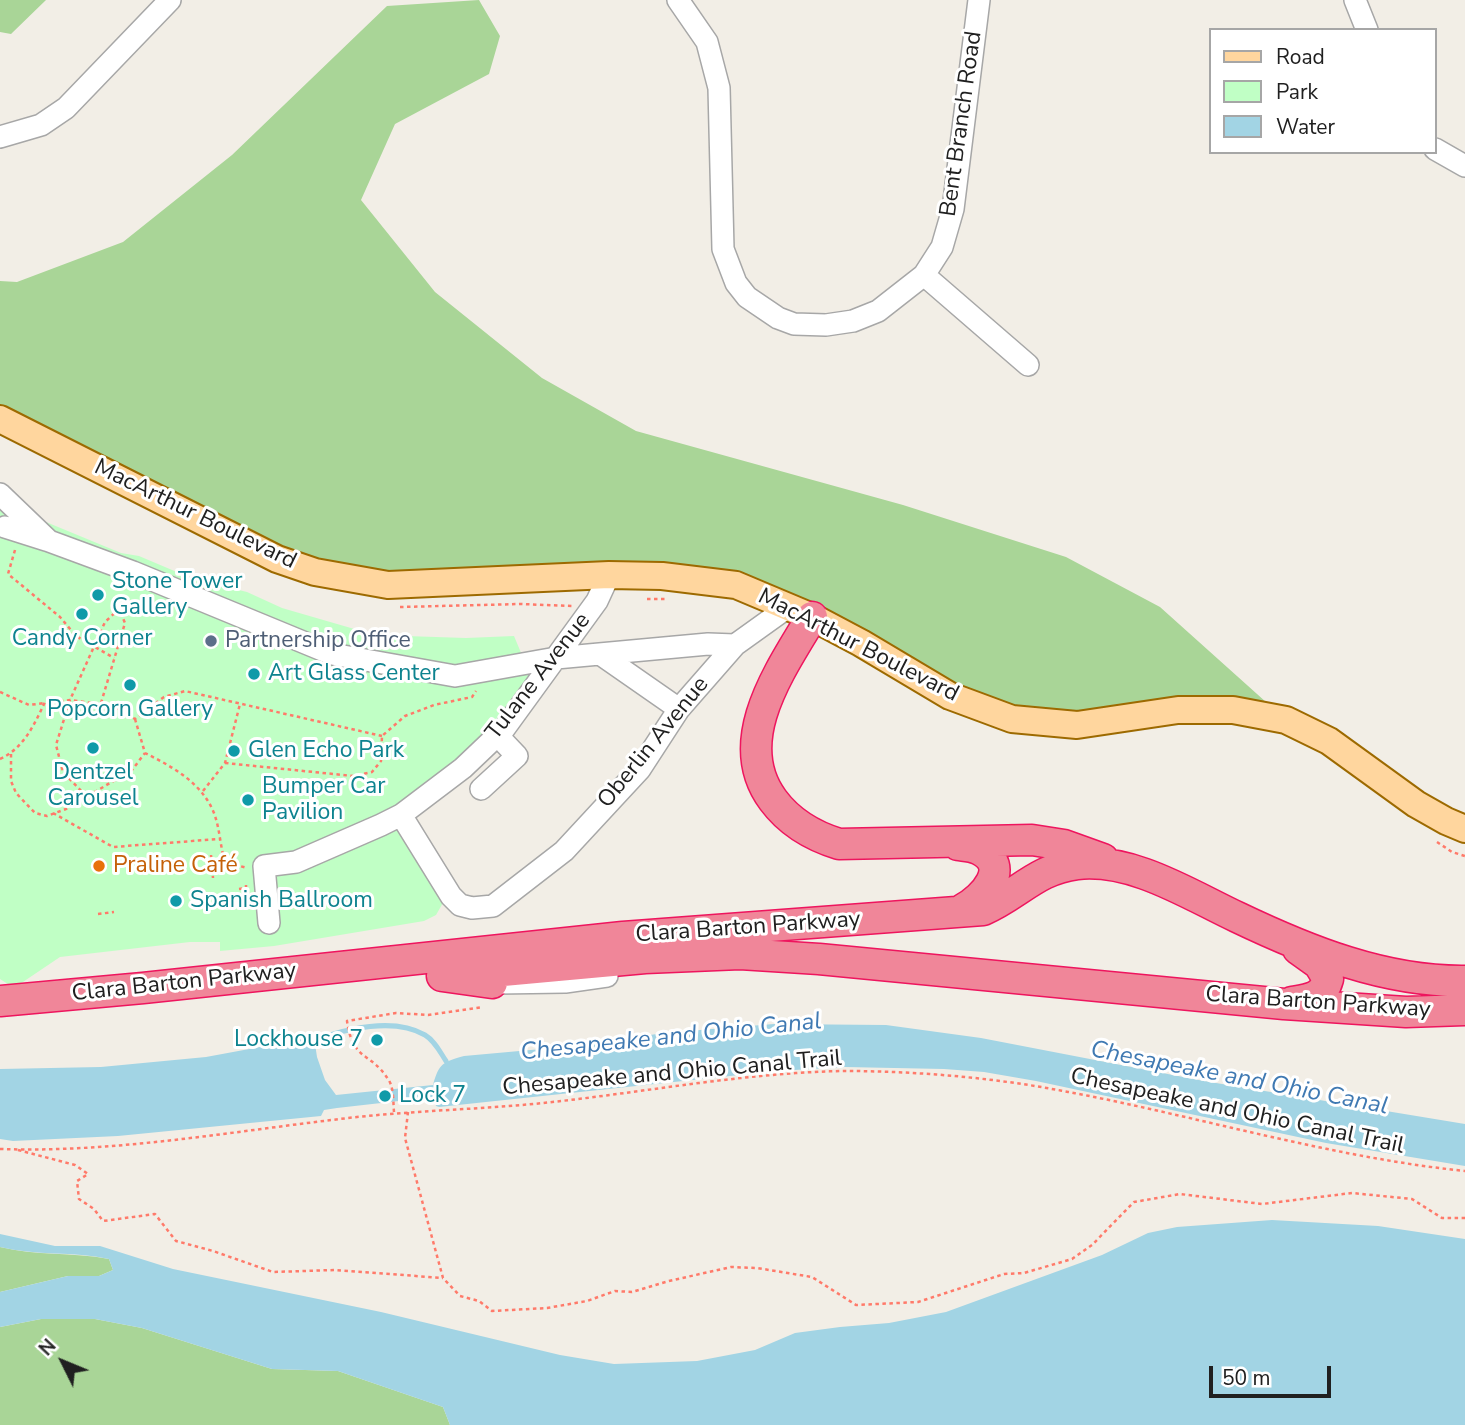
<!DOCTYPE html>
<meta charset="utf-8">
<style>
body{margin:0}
#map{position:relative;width:1465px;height:1425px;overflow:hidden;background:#f2eee6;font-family:"Nunito Sans",sans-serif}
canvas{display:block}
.legend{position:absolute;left:1209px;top:28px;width:228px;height:126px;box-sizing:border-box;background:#fff;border:2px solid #a6a6a6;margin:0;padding:9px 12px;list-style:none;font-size:21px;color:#202020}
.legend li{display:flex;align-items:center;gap:14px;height:35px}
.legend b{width:35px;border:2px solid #a6a6a6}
.north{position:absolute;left:28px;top:1327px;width:70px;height:70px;-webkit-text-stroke:5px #fff;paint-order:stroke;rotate:313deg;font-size:19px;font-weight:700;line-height:28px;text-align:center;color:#202020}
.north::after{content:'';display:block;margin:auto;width:24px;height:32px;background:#202020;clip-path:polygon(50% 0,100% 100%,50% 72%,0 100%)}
.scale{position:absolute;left:1209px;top:1366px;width:122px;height:32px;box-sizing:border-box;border:4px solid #202020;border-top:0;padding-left:9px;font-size:21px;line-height:24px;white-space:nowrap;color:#202020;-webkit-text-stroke:5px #fff;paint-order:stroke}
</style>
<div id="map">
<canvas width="1465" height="1425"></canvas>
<ul class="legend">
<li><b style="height:9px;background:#ffd69e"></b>Road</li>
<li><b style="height:19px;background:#c0ffc5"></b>Park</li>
<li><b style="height:19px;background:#a2d4e4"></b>Water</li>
</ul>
<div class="north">N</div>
<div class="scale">50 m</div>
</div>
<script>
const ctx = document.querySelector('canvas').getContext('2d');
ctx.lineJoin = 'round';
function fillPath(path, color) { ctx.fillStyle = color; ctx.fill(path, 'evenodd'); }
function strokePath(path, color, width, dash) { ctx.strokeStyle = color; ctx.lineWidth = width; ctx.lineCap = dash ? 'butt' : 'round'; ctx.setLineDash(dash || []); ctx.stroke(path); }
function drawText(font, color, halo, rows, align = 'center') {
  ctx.font = font + ' "Nunito Sans",sans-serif'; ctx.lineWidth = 6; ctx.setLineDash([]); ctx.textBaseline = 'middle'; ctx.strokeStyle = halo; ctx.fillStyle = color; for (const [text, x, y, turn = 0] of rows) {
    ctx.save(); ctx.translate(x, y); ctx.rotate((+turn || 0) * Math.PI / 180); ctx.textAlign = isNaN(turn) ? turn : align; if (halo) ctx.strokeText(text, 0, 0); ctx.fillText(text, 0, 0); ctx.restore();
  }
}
const forest = new Path2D(`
 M0,0H46L11,34L0,32Z
 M479,0L500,36L489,74L395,124L361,200L435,292L542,378L636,431L903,505L1066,557L1160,607L1286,720L1012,719L735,585L315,572L0,419V281L17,282L123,242L232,155L387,6Z
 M0,1247C36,1256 73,1252 109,1259L113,1270L99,1276H68L0,1292Z
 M41,1319H95L142,1328L272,1369L338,1371L443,1407L450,1425H0V1327Z`);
const park = new Path2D(`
 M0,503L121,553L139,556L191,578L247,592L282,608L375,635L466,638L514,636L532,679C489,731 447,774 390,810L444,901L436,915L424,921L274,946L220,951V942H190L60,957L14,988L0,979Z`);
const water = new Path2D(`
 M774,1024L886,1025L981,1038L1204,1081L1465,1124V1166L1326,1143L1036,1081L984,1072L944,1069L845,1067L777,1071L439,1107L436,1106L434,1097L337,1108L324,1110L321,1116L118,1136L13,1141L0,1139V1069L101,1067L206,1057L314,1037L317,1057L325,1080L336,1095L433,1085C439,1063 443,1062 464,1056L586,1045L663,1033Z
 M1272,1220L1378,1226L1465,1239V1425H450L443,1407L338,1371L272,1369L142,1328L95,1319H41L0,1327V1292L68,1276H99L113,1270L109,1259C73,1251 36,1256 0,1247V1234L55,1246H100L173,1269L381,1312L560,1355L614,1364L697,1361L755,1350L795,1333L840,1327L889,1323L946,1312L1102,1255L1148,1233L1177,1227Z`);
const stream = new Path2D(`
 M315,1040C346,1029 394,1017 425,1035C435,1041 440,1052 446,1061`);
const path = new Path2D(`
 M15,550L8,574L60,617L76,636L114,658
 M647,599H665
 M400,607L520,604L572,606
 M0,692L29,705L70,700L113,706L135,719L164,697L185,691L382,736
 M135,719L145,753C173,767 202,783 214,813C220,829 220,846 225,862L247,868
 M11,754V781L16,793L35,813L47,816L66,809L132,770L145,753
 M0,759C24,748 34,725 45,702
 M225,763L353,776L372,772L381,761L382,736L405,716L434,705L472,697L476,691
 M203,791L225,763L240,704
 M86,796L63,772L56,745L70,700L105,622L119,609L125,623L101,703
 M53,813L113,847L219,839
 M1437,842L1452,852L1465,856
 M211,855L213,878
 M239,889L246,888V885
 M98,914L114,912
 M394,1112C393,1101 394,1087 388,1079C370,1051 353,1062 347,1021L396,1013L428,1015L483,1007
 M408,1112L405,1138L443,1278L460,1296L479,1301L492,1311L547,1308L587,1301L615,1291L632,1292L669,1281L731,1267L757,1268L812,1277L856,1305L918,1302L1004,1274L1024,1273L1072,1259L1092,1245L1134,1202L1180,1194L1262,1204L1352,1193L1412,1199L1442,1218H1465
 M0,1149C112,1153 229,1132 340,1119C404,1111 468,1110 533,1104C636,1094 739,1073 843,1071C907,1071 972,1076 1035,1086C1179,1110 1319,1156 1465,1171
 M18,1150L75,1165L88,1174L77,1181L79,1199L94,1209L103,1221L155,1214L176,1241L213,1251L273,1272L335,1270L443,1278`);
const minor = new Path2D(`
 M678,0L707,42L719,88L723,249L736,283L747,297L778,318L794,324L826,325L853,321L878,311L924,275L942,247L953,209L979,0
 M1355,0L1367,30
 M0,137L41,125L66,108L170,0
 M1435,149L1465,166
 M924,275L1028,365
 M0,494L49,541L133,572L332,654L455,676L556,658L708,644L735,645
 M5,527L46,540
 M600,654L679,709
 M481,789L517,756L497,735
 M401,815L451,896L460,905L472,908L493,906L564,851L640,769L679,709L735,645L788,607
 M269,923L264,866L296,862L381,825L401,815L463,768L504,729L597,601L609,575
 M497,983L565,982L607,976`);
const major = new Path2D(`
 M0,419L277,559L315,572L388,585L609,575L662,576L736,585L812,617L861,643L950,696L1012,719L1077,725L1178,710H1233L1286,720L1329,741L1416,804L1446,821L1465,829`);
const highway = new Path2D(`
 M812,617C781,669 729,741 773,800C790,823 813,836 839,844L1032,840L1064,845L1103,859
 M958,845C965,846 973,846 980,850C1012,867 984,898 963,909
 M492,972L645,958L740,954L819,959L1284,1004L1406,1012L1465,1010
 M442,976L492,983
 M0,1001L143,988L623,937L983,910C1018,895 1036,869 1077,864C1133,858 1188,894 1237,917C1308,951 1385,982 1465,981
 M1292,1002C1310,999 1323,998 1328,979L1319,964L1298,949`);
const markers = [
 [98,595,7,"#0f9aa8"],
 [82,614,7,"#0f9aa8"],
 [211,641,7,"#5c6f8a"],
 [254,674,7,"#0f9aa8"],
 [130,685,7,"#0f9aa8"],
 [93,748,7,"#0f9aa8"],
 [234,751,7,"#0f9aa8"],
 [248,800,7,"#0f9aa8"],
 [99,866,7,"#e8710a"],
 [176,901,7,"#0f9aa8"],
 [377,1040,7,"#0f9aa8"],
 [385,1096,7,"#0f9aa8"]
];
const streetNames = [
 ["Bent Branch Road",962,124,-82],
 ["MacArthur Boulevard",195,515,26],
 ["MacArthur Boulevard",858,646,27],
 ["Tulane Avenue",539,677,-52],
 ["Oberlin Avenue",654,743,-51],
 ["Clara Barton Parkway",748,928,-4],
 ["Clara Barton Parkway",184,983,-6],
 ["Clara Barton Parkway",1318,1003,4],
 ["Chesapeake and Ohio Canal Trail",672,1074,-5],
 ["Chesapeake and Ohio Canal Trail",1237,1112,12]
];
const cultureNames = [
 ["Stone Tower",112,582],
 ["Gallery",112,608],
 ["Candy Corner",82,639,"center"],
 ["Art Glass Center",268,674],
 ["Popcorn Gallery",130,710,"center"],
 ["Glen Echo Park",248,751],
 ["Dentzel",93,773,"center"],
 ["Carousel",93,799,"center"],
 ["Bumper Car",262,787],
 ["Pavilion",262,813],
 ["Spanish Ballroom",190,901],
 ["Lockhouse 7",363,1040,"right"],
 ["Lock 7",399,1096]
];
const serviceNames = [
 ["Partnership Office",225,641]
];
const foodNames = [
 ["Praline Café",113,866]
];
const waterNames = [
 ["Chesapeake and Ohio Canal",671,1038,-6],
 ["Chesapeake and Ohio Canal",1239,1079,11]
];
fillPath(forest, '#a9d597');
fillPath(park, '#c0ffc5');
fillPath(water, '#a2d4e4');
strokePath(stream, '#a2d4e4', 5);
strokePath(minor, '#a7a7a7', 24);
strokePath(major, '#9d6a00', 30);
strokePath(highway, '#ee155e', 33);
strokePath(path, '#ff7a6a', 2.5, [3.5, 3.5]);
strokePath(minor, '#fff', 21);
strokePath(major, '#ffd69e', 26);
strokePath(highway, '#f08699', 30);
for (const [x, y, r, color] of markers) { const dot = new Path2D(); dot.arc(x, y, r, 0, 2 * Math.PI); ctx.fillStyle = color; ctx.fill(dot); strokePath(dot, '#fff', 2.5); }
drawText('23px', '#202020', '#fff', streetNames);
drawText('23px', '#0d838f', '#fff', cultureNames, 'left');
drawText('23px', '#4e5e75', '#fff', serviceNames, 'left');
drawText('23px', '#c56008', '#fff', foodNames, 'left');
drawText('italic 24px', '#3f79b2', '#fff', waterNames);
</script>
